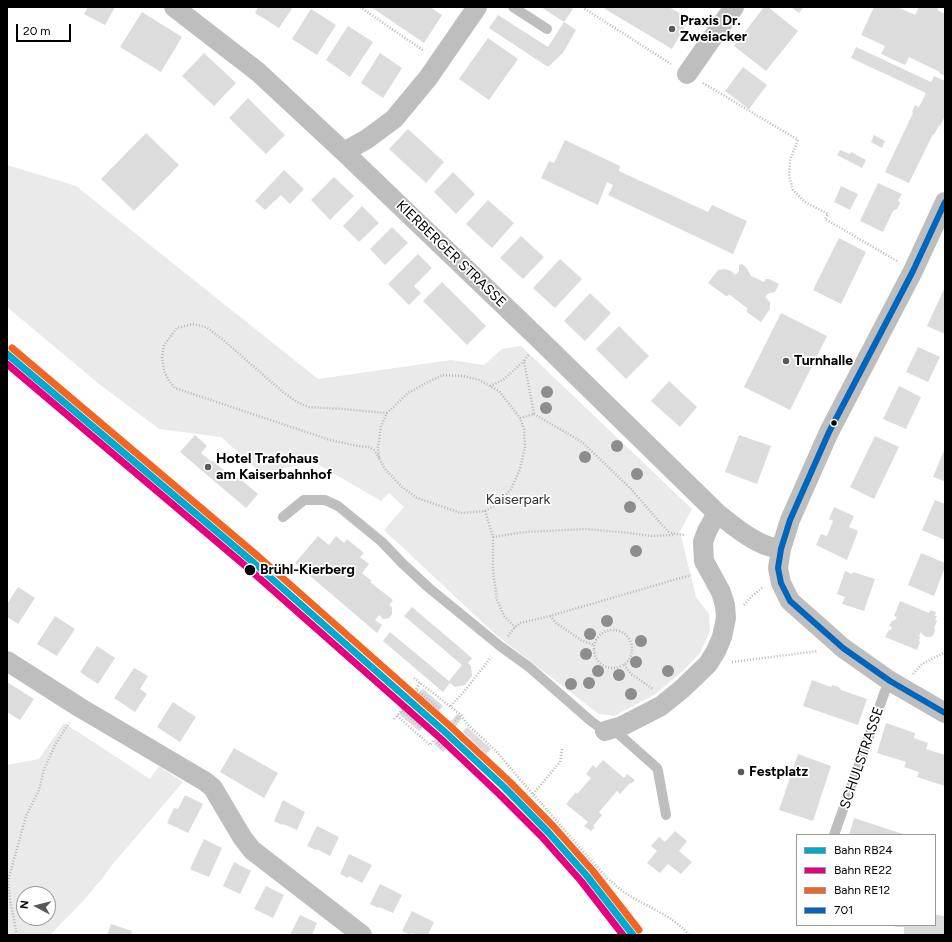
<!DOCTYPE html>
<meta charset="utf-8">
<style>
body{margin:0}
#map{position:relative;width:952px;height:942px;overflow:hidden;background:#fff;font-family:Figtree,sans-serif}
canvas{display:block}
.frame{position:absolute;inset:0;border:8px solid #000;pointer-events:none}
.legend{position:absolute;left:796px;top:834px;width:140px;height:92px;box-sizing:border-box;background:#fff;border:1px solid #999;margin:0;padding:5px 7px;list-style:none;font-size:12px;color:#000}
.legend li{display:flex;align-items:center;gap:8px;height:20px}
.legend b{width:20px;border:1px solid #999}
.north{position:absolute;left:16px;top:886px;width:40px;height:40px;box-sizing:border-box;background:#fff;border:1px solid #999;border-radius:50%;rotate:277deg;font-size:11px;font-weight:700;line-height:16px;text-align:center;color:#000}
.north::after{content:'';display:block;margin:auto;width:14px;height:18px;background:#595959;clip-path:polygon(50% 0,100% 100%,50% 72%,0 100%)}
.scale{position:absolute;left:16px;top:24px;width:55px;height:18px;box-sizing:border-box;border:2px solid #000;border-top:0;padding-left:5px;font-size:12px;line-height:14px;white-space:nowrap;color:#000;-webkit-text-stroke:3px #fff;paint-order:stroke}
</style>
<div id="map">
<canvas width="952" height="942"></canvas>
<div class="frame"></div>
<ul class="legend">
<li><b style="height:5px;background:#00a9ce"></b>Bahn RB24</li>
<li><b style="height:5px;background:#e5007d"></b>Bahn RE22</li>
<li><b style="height:5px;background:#f26522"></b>Bahn RE12</li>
<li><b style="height:5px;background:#0065bd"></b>701</li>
</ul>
<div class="north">N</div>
<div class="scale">20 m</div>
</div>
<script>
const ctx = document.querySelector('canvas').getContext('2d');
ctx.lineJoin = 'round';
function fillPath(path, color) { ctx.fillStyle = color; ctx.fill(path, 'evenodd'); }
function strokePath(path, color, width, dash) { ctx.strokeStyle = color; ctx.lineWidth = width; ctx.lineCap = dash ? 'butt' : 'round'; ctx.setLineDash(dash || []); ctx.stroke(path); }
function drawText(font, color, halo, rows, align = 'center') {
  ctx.font = font + ' Figtree,sans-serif'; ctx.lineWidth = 3.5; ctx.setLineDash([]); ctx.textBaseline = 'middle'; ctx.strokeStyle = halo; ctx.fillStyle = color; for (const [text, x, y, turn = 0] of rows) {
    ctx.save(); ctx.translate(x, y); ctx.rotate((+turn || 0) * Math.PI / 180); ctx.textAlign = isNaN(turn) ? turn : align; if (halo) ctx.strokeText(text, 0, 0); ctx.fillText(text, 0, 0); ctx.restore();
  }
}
const green = new Path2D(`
 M7,165L76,186L318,379L451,360L484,365L502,349L521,346L692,509L680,532L696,597L709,614L710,631L700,653L684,670L654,695L614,716L599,714L496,635L384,530L404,507L389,493L381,501L314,462L261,473L221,437L159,429L99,384L7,307Z
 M64,723L150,779L159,766L183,782L112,865L101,880L83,901L50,935H7V765L39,759ZM24,894H48V918H24Z`);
const building = new Path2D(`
 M88,7H115L105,25L84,14Z
 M258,7H293L279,28L255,13Z
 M371,7H430L442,15L424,43Z
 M541,7H570L573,9L564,22L576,30L563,53L548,67L489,28L498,15L548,47L564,22Z
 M606,7H669L689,19L672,49L605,9Z
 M764,7H768L798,31L766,71L734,46Z
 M791,7H804L799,13Z
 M874,7H897L915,15L919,7H939L937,10L945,14V76L939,73L940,72L909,57L905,65L881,54L885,46L861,35Z
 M311,9L336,25L317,55L292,39Z
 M142,12L182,37L161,72L120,47Z
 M348,26L373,42L350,77L326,60Z
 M488,38L518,59L489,100L459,79Z
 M856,47L931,82L934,76L945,81V116L940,126L939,125L934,135L933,134L909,183L885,172L913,113L912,112L915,105L919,107L926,93L851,58Z
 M204,53L236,83L214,106L182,76Z
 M380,53L402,68L383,98L361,83Z
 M743,67L767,85L749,109L725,91Z
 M248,98L285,135L266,154L229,118Z
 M408,129L444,162L426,183L389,149Z
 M146,133L179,165L134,211L101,179Z
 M874,135L885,141L882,148L871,142Z
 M565,140L620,166L619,171L708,212L712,205L747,221L733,254L608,195L613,185L607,182L598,205L541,178L549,161L554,163Z
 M840,150L850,154L851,152L866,160L862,168L837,155Z
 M284,170L304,189L290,204L281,195L265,210L255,201Z
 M453,172L475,194L456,214L434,192Z
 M334,177L354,196L330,220L311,200Z
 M878,183L902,194L898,200L900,203L897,209L893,211L883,232L860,221Z
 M841,186L858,194L850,210L834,202Z
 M488,200L514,223L492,248L466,224Z
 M362,206L379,223L359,242L343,226Z
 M392,227L408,243L385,265L370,249Z
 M521,236L544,257L523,279L500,258Z
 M839,238L866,252L841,304L813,290Z
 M418,254L432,268L414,286L421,293L409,305L388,284Z
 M560,259L582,279L555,308L533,288Z
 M742,264L746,267L751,276L764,282L766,279H769L779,284L775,292L769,293L765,297L770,302V309L761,322L747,312V308L730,295L726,296L708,283L718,270L725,269L731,271L735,275L739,271V265Z
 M442,282L486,326L467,345L423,301Z
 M945,287V334L927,326Z
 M590,293L611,313L585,341L564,321Z
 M781,313L827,336L790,410L744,387Z
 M619,326L649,356L626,379L596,349Z
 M918,347L940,357L928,382L906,372Z
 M669,381L697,407L680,427L651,401Z
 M899,386L921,397L906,429L883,419Z
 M195,435L207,446L201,453L212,462L213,461L225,471L224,473L235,482L238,477L258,494L246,508L180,452Z
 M739,435L771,446L757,484L725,472Z
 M875,436L899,447L874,499L850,487Z
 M945,448V479L944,481L933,477Z
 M935,500L945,504V540L922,530Z
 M834,507L854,516L849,527L858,531L847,560L816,545L821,534L827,536L833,521L829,519Z
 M318,536L329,545L336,536L344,543L347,539L364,553L360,557L369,564L362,573L372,581L370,582L393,600L389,605L392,607V614L389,618L383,619L379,615L375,620L382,625L377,633L295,563Z
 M921,553L945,563V567L934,596L908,585Z
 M845,571L852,574L853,572L875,579L864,611L842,604L845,597L837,594Z
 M18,587L35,598L18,624L7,617V604Z
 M900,601L929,613L930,610L936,612L935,616H937L935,620L937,621L934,628L935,630L934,634L931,637H927L924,636L921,632L919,636L920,637L919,641L920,642L917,650L885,637L889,630H891L892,627L889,626L892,621L895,620L897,617L894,616Z
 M412,607L472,658L468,663L471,666L472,676L465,685L455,687L450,683L443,692L383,641L390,632L449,681L462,665L404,616Z
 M55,616L75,629L57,656L37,644Z
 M97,646L115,658L98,684L80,672Z
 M134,668L148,676L140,689L147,694L135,712L114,698Z
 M812,680L831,687L832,685L839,687L841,690L867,699L858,725L803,706Z
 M7,682L34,699L20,720L7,712Z
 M423,689L443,706L438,712L417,695Z
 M173,702L196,717L180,742L157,727Z
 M405,707L425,725L419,731L399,714Z
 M457,714L462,718L455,727L450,723Z
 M886,723L915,733L914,738L928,743L926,749L945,755V786L917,777L919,772L904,767L906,762L877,753Z
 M467,727L491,749L486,754L463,732Z
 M438,739L447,747L443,752L434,744Z
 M234,748L278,773L264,798L220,772Z
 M798,754L831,766L813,821L779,810Z
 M603,760L624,778L627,774L635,780L631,784L630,783L620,794L617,791L599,812L602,815L593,826L595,827L591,831L584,826L588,822L566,804L576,792L577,794L591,778L586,774L593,765L596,768Z
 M185,795L203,804L188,833L167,823L174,808L178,809Z
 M283,800L305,812L297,830L283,824L282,825L274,821Z
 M854,818L906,835H849Z
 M317,826L339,837L330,856L317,849L316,850L307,846Z
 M675,831L687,841L679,851L692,862L681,874L668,864L660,873L647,863L657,851L651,846L659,837L665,842Z
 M204,839L222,848L209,877L190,869Z
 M349,854L372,865L362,883L349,876L348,878L340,874Z
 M234,862L251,871L240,894L223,886Z
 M380,884L402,895L393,913L379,907L378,908L370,904Z
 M266,886L284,895L273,918L254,909Z
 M412,911L434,922L428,935H416L412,933L411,935L402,931Z
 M935,913H936V915L945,916V935H904V927H895L896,925H935Z
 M300,915L317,923L312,935H290Z
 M111,924L132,931L131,935H107Z`);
const path = new Path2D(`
 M360,7L424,51
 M582,7L671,64
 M703,83L798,140L790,160L789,176L793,190L805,202L828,214L825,219L897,261
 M443,375L463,376L479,380L499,391L520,418L524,429L525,447L520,469L511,489L496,505L485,511L461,513L417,498L402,487L385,469L379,458L378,447L381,426L387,413L408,393L428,382Z
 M490,386L503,380L524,361
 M534,414L582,442L631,489L662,525L669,532L676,534L684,535
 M520,418L534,414L524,361L529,354
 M379,458L374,450L369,447L358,446L330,440L175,388L169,381L164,371L162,357L164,345L177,328L193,324L206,327L222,339L283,392L297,402L309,407L342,409L387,413
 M485,511L493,537V571L497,600L504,616L515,627
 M493,537L525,532L586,529L630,533L651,536L674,535
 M744,605L751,597L763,587
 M550,616L556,623L581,640L594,645
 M594 649a19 19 0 1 1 38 0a19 19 0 1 1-38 0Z
 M508,636L515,627L520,623L550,616L691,575
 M732,662L818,651
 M624,665L631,674L653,689
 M913,674L922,664L945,652
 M414,678L456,711L461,715L467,724L496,751L523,783L607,878C612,882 616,886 621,890C643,906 672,914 689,935
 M420,683L416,689L440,709
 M451,706L467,688L491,657
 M402,711L422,728
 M397,716L430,745L434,740L442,747
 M394,719L407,704
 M455,721L461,715
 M533,794L560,762L562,749
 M17,935L10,900L8,881L26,816L39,790L44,770L55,745L69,723`);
const lane = new Path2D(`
 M513,7L547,29
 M283,517L304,500H325L338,506L382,542L402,563L429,588L500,646L529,667L592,722L605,731
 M613,729L657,768L658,771L666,815
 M834,835L885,691L890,681`);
const street = new Path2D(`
 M174,7L258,72L344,152L538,338L717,513C732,525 748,538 765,545C770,547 776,548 781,549
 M687,74L734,7
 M344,152L367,139L394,119L428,78L477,7
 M945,202L913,271L829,432L790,520L781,549L778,568L781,583L790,601L843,648L890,681L945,713
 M7,661L79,707L206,782L213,788L242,837L252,850L362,935
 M605,731L622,726L661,706L682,689L708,664L716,651L722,637L726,618L725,605L721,592L704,561L703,542L707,531L717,513`);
const bus1 = new Path2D(`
 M945,202L913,271L829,432L790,520L781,549L778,568L781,583L790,601L843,648L890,681L945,713`);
const rail1 = new Path2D(`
 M7,354L254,563L445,732L505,788L548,832L587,876L633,935`);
const rail2 = new Path2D(`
 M7,364L249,569L440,738L499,794L542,837L581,881L623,935`);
const rail3 = new Path2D(`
 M12,348L259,557L450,726L510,782L554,827L593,871L639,930`);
const trees = [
 [547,392],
 [546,408],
 [617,446],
 [585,457],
 [637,474],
 [630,507],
 [636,551],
 [607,621],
 [590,634],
 [641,641],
 [586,654],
 [636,662],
 [598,671],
 [668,671],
 [619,675],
 [589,683],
 [571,684],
 [631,694]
];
const markers = [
 [672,29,4,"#595959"],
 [786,361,4,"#595959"],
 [834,423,3.5,"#000"],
 [208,467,4,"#595959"],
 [250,570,6,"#000"],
 [741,772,4,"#595959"]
];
const poiNames = [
 ["Praxis Dr.",680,21],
 ["Zweiacker",680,37],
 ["Turnhalle",794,361],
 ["Hotel Trafohaus",216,459],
 ["am Kaiserbahnhof",216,475],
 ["Festplatz",749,772]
];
const streetNames = [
 ["KIERBERGER STRASSE",451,254,44],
 ["SCHULSTRASSE",862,758,-71]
];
const parkNames = [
 ["Kaiserpark",518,500]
];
const stopNames = [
 ["Brühl-Kierberg",260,570]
];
fillPath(green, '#eaeaea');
fillPath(building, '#dcdcdc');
strokePath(path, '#b8b8b8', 2.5, [1, 2]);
strokePath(lane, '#bebebe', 10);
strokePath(street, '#bebebe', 20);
strokePath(bus1, '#0065bd', 6);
strokePath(rail1, '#00a9ce', 7);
strokePath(rail2, '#e5007d', 7);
strokePath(rail3, '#f26522', 7);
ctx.fillStyle = '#8d8d8d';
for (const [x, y] of trees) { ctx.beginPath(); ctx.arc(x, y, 6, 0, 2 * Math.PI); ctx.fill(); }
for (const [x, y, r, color] of markers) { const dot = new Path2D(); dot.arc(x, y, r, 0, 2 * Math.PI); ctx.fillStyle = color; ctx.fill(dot); strokePath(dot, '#fff', 1.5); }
drawText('bold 14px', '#000', '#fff', poiNames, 'left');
drawText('14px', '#000', '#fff', streetNames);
drawText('14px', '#2f2f2f', '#fff', parkNames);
drawText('bold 14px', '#000', '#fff', stopNames, 'left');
</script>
